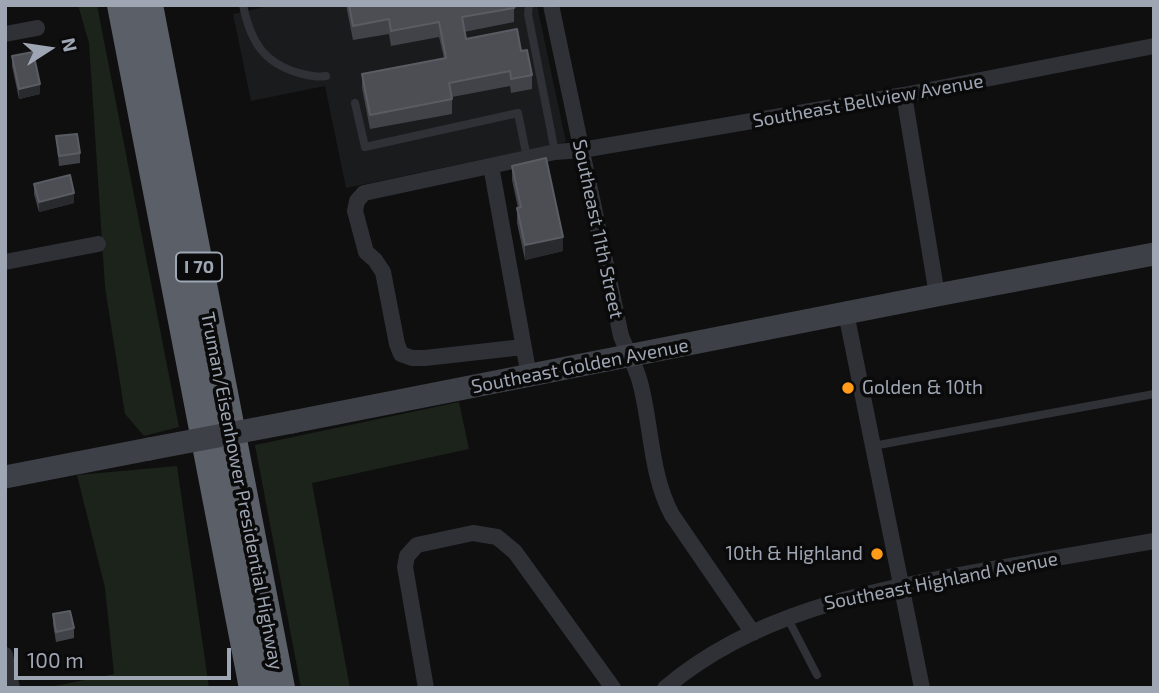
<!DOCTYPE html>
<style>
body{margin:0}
#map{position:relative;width:1159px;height:693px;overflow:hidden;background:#0f0f10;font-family:"Exo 2",sans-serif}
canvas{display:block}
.frame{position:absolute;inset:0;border:7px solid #9ea6b3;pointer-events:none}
.north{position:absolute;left:14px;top:14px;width:70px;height:70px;-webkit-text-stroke:5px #0a0a0b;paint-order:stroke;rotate:78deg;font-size:19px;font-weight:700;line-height:28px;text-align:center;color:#9ea6b3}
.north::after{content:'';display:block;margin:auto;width:24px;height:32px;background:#9ea6b3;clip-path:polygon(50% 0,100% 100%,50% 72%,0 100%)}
.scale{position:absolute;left:14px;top:648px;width:217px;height:32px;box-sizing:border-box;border:4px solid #9ea6b3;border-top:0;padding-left:9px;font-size:21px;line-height:24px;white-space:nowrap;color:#9ea6b3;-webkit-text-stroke:5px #0a0a0b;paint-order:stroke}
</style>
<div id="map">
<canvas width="1159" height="693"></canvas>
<div class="frame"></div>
<div class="north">N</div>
<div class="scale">100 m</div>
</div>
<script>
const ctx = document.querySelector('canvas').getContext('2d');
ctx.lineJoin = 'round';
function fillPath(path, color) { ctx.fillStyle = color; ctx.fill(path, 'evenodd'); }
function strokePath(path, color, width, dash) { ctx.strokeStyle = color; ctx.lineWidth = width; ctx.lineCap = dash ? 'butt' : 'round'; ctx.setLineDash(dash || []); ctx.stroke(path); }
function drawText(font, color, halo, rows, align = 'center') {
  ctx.font = font + ' "Exo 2",sans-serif'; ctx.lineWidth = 7; ctx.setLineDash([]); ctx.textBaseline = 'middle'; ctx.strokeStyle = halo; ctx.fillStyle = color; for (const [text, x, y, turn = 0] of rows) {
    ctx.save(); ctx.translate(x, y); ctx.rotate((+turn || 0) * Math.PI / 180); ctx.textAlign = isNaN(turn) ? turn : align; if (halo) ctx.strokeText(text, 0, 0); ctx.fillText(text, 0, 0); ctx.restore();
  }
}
const built = new Path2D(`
 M273,5H537L566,142L346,188L325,86L251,101L233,14Z`);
const green = new Path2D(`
 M78,5H97L179,427L144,436L125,414L105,287L89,43Z
 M459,402L469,449L312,483L350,688H301L255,445Z
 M177,466L209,688H45L114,674L105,588L77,475Z`);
const lane = new Path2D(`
 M243,5C250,40 263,63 299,73C308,75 317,78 326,76
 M529,5L528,14L555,152
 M355,103L365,147L518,113L527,158
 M873,446L1154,394
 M787,617L817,675`);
const street = new Path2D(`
 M551,5L621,336C627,351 636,367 640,382C652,427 650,474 672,515L753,633
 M5,34L37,28
 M904,95L937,295
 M491,166L529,376
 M5,262L98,244
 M846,313L922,688
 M523,347L425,358H412L401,354L397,344L383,272L375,260L366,252L355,211L357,201L364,193L555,152L582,150L904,95L1154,46
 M5,655L12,688
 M426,688L405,567L407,556L417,545L473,533L497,537L515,552L613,688
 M665,688C754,613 864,592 975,572C1035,562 1094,551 1154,541`);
const secondary = new Path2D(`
 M292,422L937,295L1154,254
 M5,477L149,449`);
const highway = new Path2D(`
 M122,5L254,688
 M148,5L280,688`);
const secondaryBridge = new Path2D(`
 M149,449L292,422`);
const wall = new Path2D(`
 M346,5H518V7L514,8V22L464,32L466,39L521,51L532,75V89L511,93L510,86L452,97V114L370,129L362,88V74L444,58L439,37L391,46L389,34L353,40Z
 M12,56L40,94L19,99L12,66Z
 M56,136L80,153V163L59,166Z
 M512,166L563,251L525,260L517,223V208H518L512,180Z
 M34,184L74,203L39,212L34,194Z
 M53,614L74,628V638L56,642L53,624Z`);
const shadedWall = new Path2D(`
 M40,84V94L19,99V89Z
 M74,193V203L39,212V202Z
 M563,237V251L525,260V245Z`);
const building = new Path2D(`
 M349,5H513L514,8L462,17L466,39L517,29L521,51L527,50L532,75L511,79L510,71L449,83L452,99L370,115L362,74L446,58L439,22L391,31L389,19L353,26Z
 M33,52L40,84L19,89L12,56Z
 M77,134L80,153L59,156L56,136Z
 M546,158L563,237L525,245L517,208L521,207L512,166Z
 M70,175L74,193L39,202L34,184Z
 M70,611L74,628L56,632L53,614Z`);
const markers = [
 [848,388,7,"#ff9b18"],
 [877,554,7,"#ff9b18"]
];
const shields = [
 [199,267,46]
];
const shieldNames = [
 ["I 70",199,267]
];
const streetNames = [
 ["Southeast Bellview Avenue",868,101,-10],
 ["Southeast 11th Street",598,229,78],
 ["Southeast Golden Avenue",580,366,-11],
 ["Truman/Eisenhower Presidential Highway",242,491,79],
 ["Southeast Highland Avenue",941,581,-11]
];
const poiNames = [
 ["Golden & 10th",862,388],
 ["10th & Highland",863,554,"right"]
];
fillPath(built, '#1a1b1d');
fillPath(green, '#1b231b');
strokePath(lane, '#2f3136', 8);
strokePath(street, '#2f3136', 16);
strokePath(secondary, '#3d4046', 23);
strokePath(highway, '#5b5f67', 30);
strokePath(secondaryBridge, '#3d4046', 23);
fillPath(wall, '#424349');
fillPath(shadedWall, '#292a2d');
fillPath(building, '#4c4e54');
strokePath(building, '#595c63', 2);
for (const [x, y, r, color] of markers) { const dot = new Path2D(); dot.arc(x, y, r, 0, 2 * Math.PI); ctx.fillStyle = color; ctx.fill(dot); strokePath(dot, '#0a0a0b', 2.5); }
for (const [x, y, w] of shields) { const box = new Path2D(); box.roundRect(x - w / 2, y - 14.5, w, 29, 5); ctx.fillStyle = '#0a0a0b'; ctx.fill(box); strokePath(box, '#9ea6b3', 2); }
drawText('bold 18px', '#9ea6b3', null, shieldNames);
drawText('19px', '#9ea6b3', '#0a0a0b', streetNames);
drawText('19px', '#9ea6b3', '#0a0a0b', poiNames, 'left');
</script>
